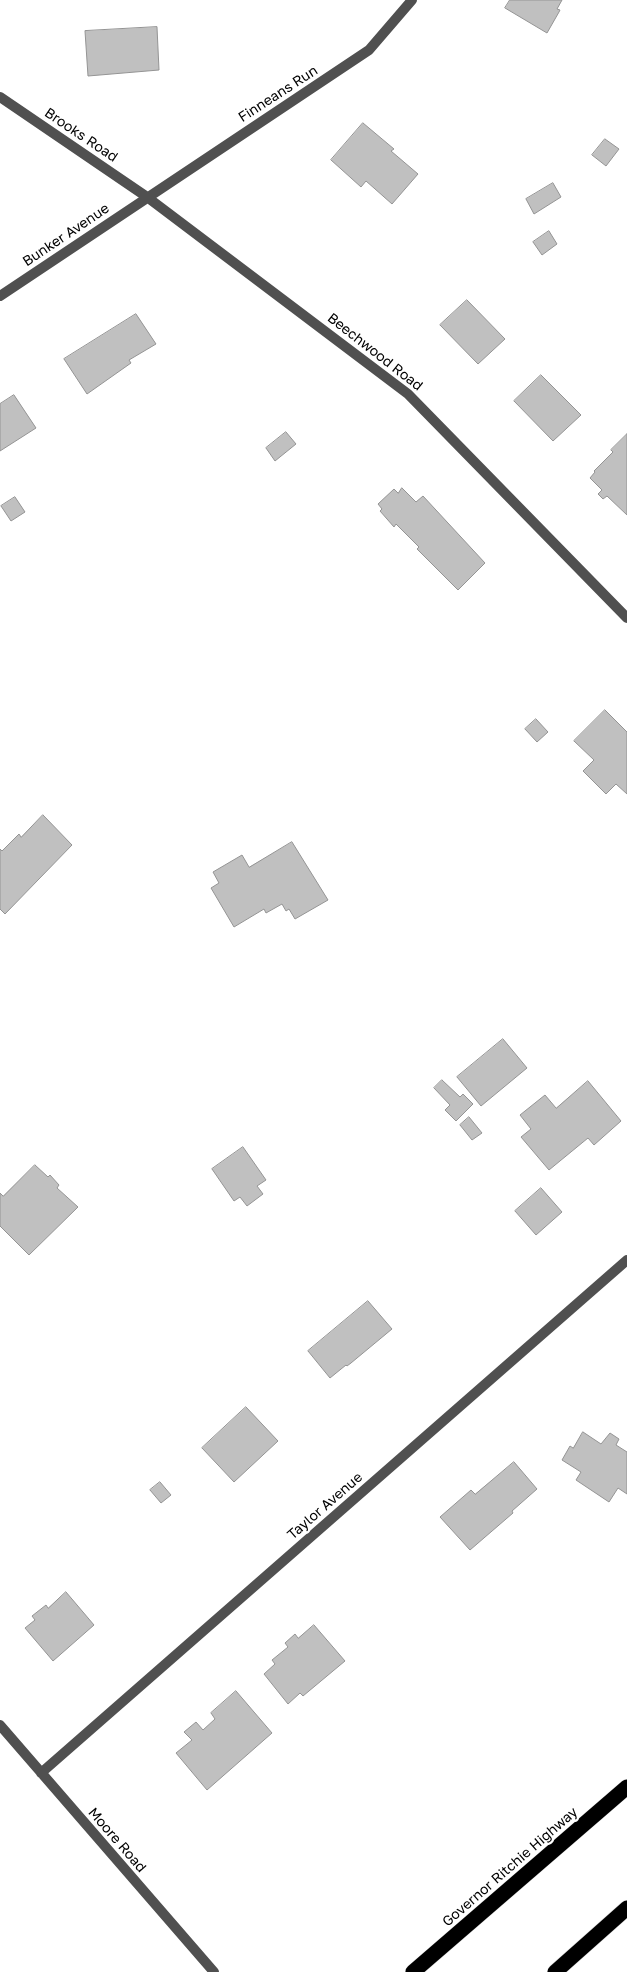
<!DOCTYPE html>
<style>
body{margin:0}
canvas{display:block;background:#fff}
</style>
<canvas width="627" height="1972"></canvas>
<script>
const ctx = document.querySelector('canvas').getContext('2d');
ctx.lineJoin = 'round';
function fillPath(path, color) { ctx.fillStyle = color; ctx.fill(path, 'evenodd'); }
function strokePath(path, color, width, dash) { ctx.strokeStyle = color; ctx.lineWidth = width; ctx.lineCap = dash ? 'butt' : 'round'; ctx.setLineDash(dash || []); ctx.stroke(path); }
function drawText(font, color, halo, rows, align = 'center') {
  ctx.font = font + ' "Golos Text",sans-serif'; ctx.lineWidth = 4.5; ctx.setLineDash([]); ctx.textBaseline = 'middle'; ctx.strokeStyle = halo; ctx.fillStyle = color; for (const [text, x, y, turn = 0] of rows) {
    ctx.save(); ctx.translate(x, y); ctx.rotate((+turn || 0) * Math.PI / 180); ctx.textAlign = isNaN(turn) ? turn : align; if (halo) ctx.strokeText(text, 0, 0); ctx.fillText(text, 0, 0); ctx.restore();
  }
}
const building = new Path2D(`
 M510,0H562L557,9L560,10L559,12L547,33L505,8Z
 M157,27L159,70L88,76L85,31Z
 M363,123L394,149L391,151L418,174L392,204L366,181L361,187L331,160Z
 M605,139L619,149L606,166L592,155Z
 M553,183L561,197L534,214L526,199Z
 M549,231L557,244L542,255L533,242Z
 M467,300L505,339L478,364L440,325Z
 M136,314L156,344L129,360L131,363L87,394L64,359Z
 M541,375L581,415L553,441L514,401Z
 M14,395L36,428L0,451V404Z
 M286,432L296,444L275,461L266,448Z
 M627,434V515L607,496L603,499L598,494L602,490L590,478L595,472L594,471L613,452L611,450Z
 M402,488L416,502L423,496L485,563L458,590L417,549L419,547L396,524L394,527L380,511L382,509L378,504L394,489L398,493Z
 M15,497L25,512L11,521L1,506Z
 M605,710L627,732V794L616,784L606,794L583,771L594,760L574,741Z
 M536,719L548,732L537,742L525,729Z
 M43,815L72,845L5,914L0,909V849L2,851L19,834L21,837Z
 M292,842L328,900L295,919L289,909L286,911L282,904L266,913L264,909L234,927L211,888L219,883L213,872L242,855L249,867Z
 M503,1039L527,1068L481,1106L457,1077Z
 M442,1080L460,1097L463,1094L473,1104L456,1121L445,1110L450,1105L434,1088Z
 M588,1081L621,1121L594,1145L588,1138L549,1170L521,1137L531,1129L520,1115L545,1095L556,1108Z
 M469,1117L482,1133L472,1140L460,1125Z
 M243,1147L266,1180L257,1186L263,1194L247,1206L240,1197L234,1201L212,1169Z
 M35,1165L48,1177L50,1175L59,1185L57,1188L78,1207L29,1255L0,1226V1193L3,1196Z
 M541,1188L562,1212L536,1235L515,1211Z
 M368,1301L392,1329L351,1363L347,1366L346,1365L330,1378L308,1351Z
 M246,1407L278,1441L234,1482L202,1448Z
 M583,1432L601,1444L610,1433L619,1439L616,1445L627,1452V1494L618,1488L609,1502L576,1480L581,1472L562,1460L570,1446L573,1448Z
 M514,1462L537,1489L512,1511L513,1513L470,1550L440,1517L471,1490L475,1494Z
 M160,1482L171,1495L161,1503L150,1490Z
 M66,1592L94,1625L53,1661L25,1628L35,1620L32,1616L46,1605L48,1608Z
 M314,1625L345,1661L303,1696L300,1693L288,1704L264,1674L275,1664L272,1660L288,1647L285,1643L295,1634L298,1638Z
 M236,1691L272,1733L207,1790L176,1753L192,1740L184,1732L196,1722L203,1730L215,1719L211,1713Z`);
const street = new Path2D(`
 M0,97L147,197L408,394L627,618
 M0,296L369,50L412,0
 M0,1725L214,1972
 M41,1773L627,1260`);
const highway = new Path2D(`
 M413,1972L627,1787
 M555,1972L627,1908`);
const streetNames = [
 ["Finneans Run",278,94,-33],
 ["Brooks Road",81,135,34],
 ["Bunker Avenue",66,235,-34],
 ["Beechwood Road",375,352,38],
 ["Taylor Avenue",325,1506,-41],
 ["Moore Road",117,1840,49],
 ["Governor Ritchie Highway",510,1867,-41]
];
fillPath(building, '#c0c0c0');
strokePath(building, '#949494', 1);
strokePath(highway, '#dbdbdb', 16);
strokePath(street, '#505050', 10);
strokePath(highway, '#000', 15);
drawText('14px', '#000', '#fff', streetNames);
</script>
